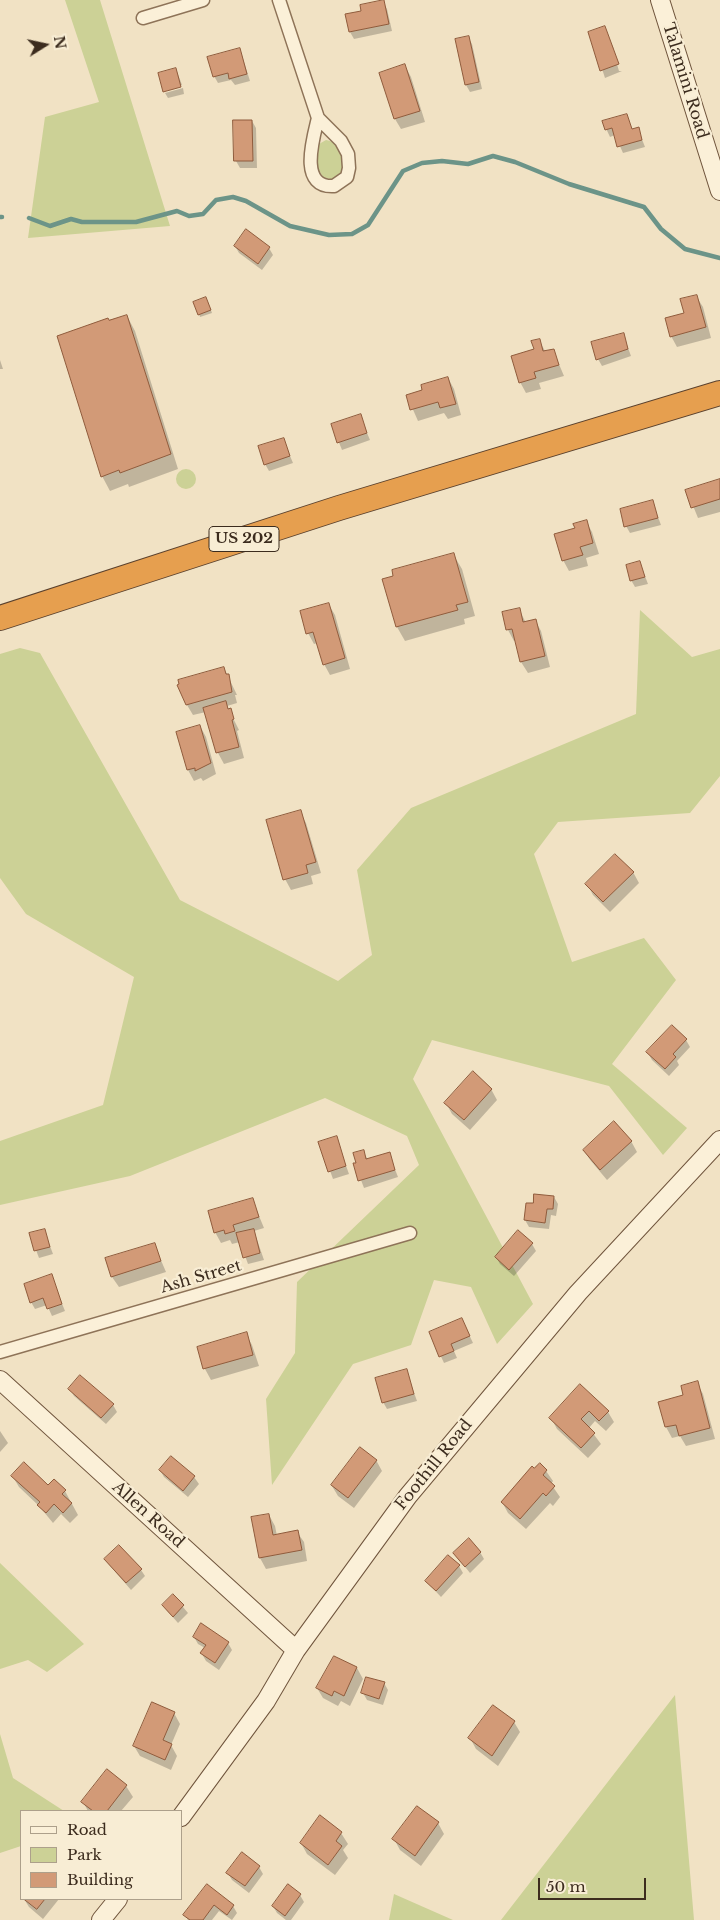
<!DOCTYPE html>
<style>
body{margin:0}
#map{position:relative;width:720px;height:1920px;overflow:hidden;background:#f1e2c4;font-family:"Libre Baskerville",serif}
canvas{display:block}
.legend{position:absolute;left:20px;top:1810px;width:162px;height:90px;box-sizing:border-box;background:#f8edd4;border:1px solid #ada08b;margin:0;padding:6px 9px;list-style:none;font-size:15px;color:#3c2c1e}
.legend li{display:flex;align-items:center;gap:10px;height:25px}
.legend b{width:25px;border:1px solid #ada08b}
.north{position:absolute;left:20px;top:20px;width:50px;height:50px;-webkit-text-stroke:4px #f8edd4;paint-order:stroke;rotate:80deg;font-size:14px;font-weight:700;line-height:20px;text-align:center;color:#3c2c1e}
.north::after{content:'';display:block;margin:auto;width:18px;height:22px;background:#3c2c1e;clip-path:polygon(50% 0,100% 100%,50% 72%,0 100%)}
.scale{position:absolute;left:538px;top:1878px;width:108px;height:22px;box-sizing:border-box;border:2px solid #3c2c1e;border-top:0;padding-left:6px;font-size:15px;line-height:18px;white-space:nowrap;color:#3c2c1e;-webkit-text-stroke:4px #f8edd4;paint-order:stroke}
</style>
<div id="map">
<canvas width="720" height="1920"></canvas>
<ul class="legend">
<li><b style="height:6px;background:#fbf0d8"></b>Road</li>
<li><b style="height:14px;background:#ccd196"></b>Park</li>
<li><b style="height:14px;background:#d29a77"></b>Building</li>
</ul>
<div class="north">N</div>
<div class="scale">50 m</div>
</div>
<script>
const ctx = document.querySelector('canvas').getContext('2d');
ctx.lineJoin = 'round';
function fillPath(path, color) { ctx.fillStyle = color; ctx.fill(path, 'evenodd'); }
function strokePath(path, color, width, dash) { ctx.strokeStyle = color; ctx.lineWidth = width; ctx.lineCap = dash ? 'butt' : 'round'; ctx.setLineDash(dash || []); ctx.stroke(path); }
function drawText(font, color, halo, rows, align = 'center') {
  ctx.font = font + ' "Libre Baskerville",serif'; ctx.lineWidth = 4.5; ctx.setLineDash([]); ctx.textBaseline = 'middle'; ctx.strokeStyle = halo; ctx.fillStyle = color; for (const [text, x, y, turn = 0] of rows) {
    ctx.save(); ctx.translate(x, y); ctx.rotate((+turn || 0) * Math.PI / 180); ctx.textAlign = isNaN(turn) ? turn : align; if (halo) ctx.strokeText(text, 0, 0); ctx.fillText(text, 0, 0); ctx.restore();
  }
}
const green = new Path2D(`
 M65,0H100L170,226L28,238L45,117L99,102Z
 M326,140C344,142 350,170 334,180L323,177L317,167L319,144Z
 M176 479a10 10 0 1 1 20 0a10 10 0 1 1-20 0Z
 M640,610L692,657L720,649V776L690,813L558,822L534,854L572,962L644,938L676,980L612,1064L687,1128L663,1155L609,1086L432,1040L413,1079L533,1304L497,1344L471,1287L434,1280L411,1345L353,1364L272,1485L266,1399L295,1353L297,1282L419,1165L407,1136L325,1098L130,1176L0,1205V1141L103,1105L134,977L26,914L0,878V654L20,648L40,653L180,900L338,981L372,955L357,870L411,808L636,714Z
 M0,1563L84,1644L47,1672L28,1660L0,1669Z
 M675,1695L694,1920H501Z
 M0,1734L13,1778L64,1811H21V1846L0,1853Z
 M394,1894L453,1920H389Z`);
const shadow = new Path2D(`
 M383,2L387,9L392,31L354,39L350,32L363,12Z
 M604,28L614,49L612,47L619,71H622L605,78L590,32Z
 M468,37L472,44L482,89L470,92L466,85Z
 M240,49L250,81L235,85L231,80L218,83L214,76Z
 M405,66L411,77L425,122L401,129L395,119Z
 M176,69L182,85L164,90Z
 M183,88L184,94L168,98L165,93Z
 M626,116L633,130L638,129L645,147L623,153L615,135L610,137L603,122Z
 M252,121L256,128L257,168H240L236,161Z
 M235,246L269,248L273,255L262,270L239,253Z
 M696,296L703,307L711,338L677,347L671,336Z
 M208,302L212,313L200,317L199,314Z
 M127,316L135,331L178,469L129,487L128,484L110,491L102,476L109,321Z
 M623,334L631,356L602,366L598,359Z
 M539,340L545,351L553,350L564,376L539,383L541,389L526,393L520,382Z
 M0,360L3,369H0Z
 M448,378L454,389L461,415L448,419L444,413L418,421L407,396L424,391Z
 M360,416L370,440L342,450L332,425Z
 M283,439L293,463L269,471L265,464Z
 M720,481V512L698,518L687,491Z
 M652,501L661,525L630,533L626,526Z
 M586,521L592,532L599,554L586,558L588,566L569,571L563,560L576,529Z
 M453,554L462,569L475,616L464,619L465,624L405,641L397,627L395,577Z
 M640,563L648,584L635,587L631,580Z
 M329,605L335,615L350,669L330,675L324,664L318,643L314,644L308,633Z
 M519,609L526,623L535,620L541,631L550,667L528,673L521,662L516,640L514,641L508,630L503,613Z
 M224,668L237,695H235L237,703L227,706L239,730L237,731L244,758L224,764L218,753L206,712L193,715L187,705Z
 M200,726L206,737L216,774L203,781L201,778L194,781L188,770Z
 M300,812L306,823L321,873L311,876L313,884L291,890L285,879Z
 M633,872L639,883L610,912L593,895L587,884Z
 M686,1040L690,1047L677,1061L679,1065L669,1076L652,1060L648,1053Z
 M491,1089L497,1100L470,1130L452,1114L446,1103Z
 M336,1138L349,1174L333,1179L320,1143Z
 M631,1141L637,1152L607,1180L591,1161L584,1151Z
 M363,1151L368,1160L389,1154L398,1177L364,1188L355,1164L358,1163Z
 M554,1197L558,1204L556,1216L551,1215L549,1229L529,1227L525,1220L534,1205Z
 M252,1199L264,1228L254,1231L264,1260L248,1264L240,1242L232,1244L230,1240L221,1243L215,1232Z
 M44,1230L53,1254L39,1258L30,1234Z
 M519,1232L532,1244L536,1251L514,1276L500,1264L496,1257Z
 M154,1244L166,1272L119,1287L112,1277Z
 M51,1276L65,1311L52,1316L47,1305L35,1309L31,1302Z
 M465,1326L473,1343L454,1351L457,1358L444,1363L430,1333Z
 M246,1334L252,1345L259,1366L211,1380L205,1369L198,1348Z
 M406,1370L417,1401L387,1409L383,1402Z
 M697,1383L703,1394L715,1439L686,1446L680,1436L672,1438L666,1427L659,1403L685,1396Z
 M580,1386L608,1412L614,1422L606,1431L595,1421L589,1428L601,1444L588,1458L557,1429L551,1418Z
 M70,1389L113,1405L117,1412L106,1424L74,1396Z
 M0,1431L8,1443L0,1452Z
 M171,1457L194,1477L199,1484L188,1497L164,1477L160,1470Z
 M376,1460L382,1471L354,1508L338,1496L332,1486Z
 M546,1471L553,1481L551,1484L560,1497L553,1506L550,1503L526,1529L508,1513L502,1502Z
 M13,1477L65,1491L78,1515L70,1523L61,1514L53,1523L39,1506L19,1487Z
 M269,1515L275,1526L277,1536L297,1532L304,1542L307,1561L266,1569L260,1558L252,1518Z
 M480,1552L484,1559L470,1573L454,1553Z
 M105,1560L141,1570L145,1576L131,1590Z
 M459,1566L463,1573L441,1597L426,1581Z
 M173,1595L188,1613L178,1623L163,1606Z
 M194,1637L228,1643L232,1650L219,1670L206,1661L202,1654L205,1648L198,1644Z
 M334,1657L357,1668L363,1679L350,1706L341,1701L338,1706L323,1698L317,1688Z
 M384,1683L388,1690L383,1705L367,1700L363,1693Z
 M174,1713L180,1724L171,1745L177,1756L171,1770L140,1756L134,1746Z
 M514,1722L520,1732L498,1766L476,1749L470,1738Z
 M107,1771L126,1786L133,1797L121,1811H88L83,1802Z
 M438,1823L444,1834L421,1866L400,1850L394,1839Z
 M341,1833L348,1844L343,1850L348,1858L335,1875L307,1854L301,1843Z
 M259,1867L263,1874L249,1893L232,1880L228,1873Z
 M207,1886L233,1906L237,1913L232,1920L219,1911L212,1920H188L185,1915Z
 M288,1886L300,1895L304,1902L291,1920H286L277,1913L273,1906Z
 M24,1899H59L43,1919L29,1907Z`);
const stream = new Path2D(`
 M0,217H2
 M29,218L50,226L71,219L82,222H136L177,211L189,216L203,214L216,200L233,197L246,201L290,226L329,235L352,234L368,225L403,171L422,163L442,161L468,164L493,156L515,162L569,184L644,207L661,229L685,249L720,258`);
const building = new Path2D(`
 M384,0L389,24L349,32L345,14L361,11L360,5Z
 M605,26L619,64L600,71L588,32Z
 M469,36L479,82L465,85L455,39Z
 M240,48L247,74L229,79L228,73L213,77L207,57Z
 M405,64L420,111L394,119L379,73Z
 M176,68L181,87L163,92L158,73Z
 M627,114L632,129L639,127L642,140L617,147L612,128L605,130L602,121Z
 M233,120H252L253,161H234Z
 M246,229L270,247L258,264L234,246Z
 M697,295L706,327L670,337L665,318L684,313L680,299Z
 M206,297L211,310L198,315L193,302Z
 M127,315L171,454L120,473L119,470L101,477L57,336L108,318L109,320Z
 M624,333L628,349L596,360L591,342Z
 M540,339L543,351L554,349L559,365L534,372L536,378L519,383L511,356L534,349L531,341Z
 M448,377L456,404L440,408L438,402L410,410L406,395L422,390L421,385Z
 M361,414L367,433L337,443L331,424Z
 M284,438L290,456L264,465L258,446Z
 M720,479V499L691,508L685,490Z
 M653,500L658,518L624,527L620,509Z
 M587,520L593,543L580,547L583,555L562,561L554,534L575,528L573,524Z
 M454,553L468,602L456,605L458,610L396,627L382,579L393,576L392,570Z
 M640,561L645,577L630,581L626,565Z
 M329,603L345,658L323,665L313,632L306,634L300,611Z
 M520,608L523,622L536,619L545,656L520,662L512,629L506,630L502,612Z
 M224,667L226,674H229L232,692L186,705L177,685L179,684L178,680Z
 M226,701L228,709L231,708L234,719L232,720L239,747L216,753L203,708Z
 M200,725L211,763L195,771V768L187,770L176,732Z
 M301,810L316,862L306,865L308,873L283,880L266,820Z
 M615,854L634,872L603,902L585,884Z
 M672,1025L687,1039L673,1054L676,1057L665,1069L646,1052Z
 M473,1071L492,1089L464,1120L444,1103Z
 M614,1121L632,1141L600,1170L583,1150Z
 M337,1136L346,1166L328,1172L318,1142Z
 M364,1150L366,1159L390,1152L395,1170L358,1181L353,1163H356L353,1153Z
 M534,1194L554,1196L553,1209H547L545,1223L524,1220L526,1203H533Z
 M253,1198L259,1217L233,1225L235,1231L225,1234L224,1230L214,1233L208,1211Z
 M45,1229L50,1247L34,1251L29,1233Z
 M254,1229L260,1253L243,1258L236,1233Z
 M518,1230L533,1243L509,1270L495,1257Z
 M155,1243L161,1261L111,1277L105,1258Z
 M52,1274L62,1304L47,1309L43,1298L30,1303L24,1284Z
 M462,1318L470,1336L451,1344L454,1351L439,1357L429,1332Z
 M247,1332L253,1355L203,1369L197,1347Z
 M407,1369L414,1394L382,1403L375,1378Z
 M80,1375L114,1404L101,1418L68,1389Z
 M698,1381L710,1428L679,1436L676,1425L665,1427L658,1402L683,1395L681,1386Z
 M580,1384L609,1411L599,1421L589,1411L581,1419L595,1433L581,1448L549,1418Z
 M360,1447L377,1460L348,1498L331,1485Z
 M171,1456L195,1476L183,1491L159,1470Z
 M24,1462L48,1485L54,1479L66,1490L62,1494L72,1503L63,1513L54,1504L46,1513L37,1505L40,1502L11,1476Z
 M540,1463L547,1470L543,1475L555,1486L546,1496L543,1493L520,1519L501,1502L532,1466L534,1468Z
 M269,1514L273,1535L298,1530L302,1550L259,1558L251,1517Z
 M469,1538L481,1552L465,1567L453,1553Z
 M119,1545L142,1569L126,1583L104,1559Z
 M448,1555L460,1565L436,1591L425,1581Z
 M173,1594L184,1605L173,1617L162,1605Z
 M201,1623L229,1642L215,1663L200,1653L206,1645L193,1637Z
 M334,1656L357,1667L344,1696L334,1691L332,1696L316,1688Z
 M366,1677L385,1682L379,1699L361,1693Z
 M152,1702L175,1712L163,1740L172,1744L165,1760L133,1746Z
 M493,1705L515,1721L492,1756L468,1738Z
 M107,1769L127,1785L107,1811H93L81,1802Z
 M417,1806L439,1822L415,1856L392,1839Z
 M320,1815L342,1832L336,1841L342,1846L328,1865L300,1843Z
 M242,1852L260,1866L245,1886L226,1873Z
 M207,1884L234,1905L227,1915L214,1905L203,1920H190L183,1915Z
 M288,1884L301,1894L285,1916L272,1906Z
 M24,1899H45L37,1909Z`);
const street = new Path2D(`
 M279,0L318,118L341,141L348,154L349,168L347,177L334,186C298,188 313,139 318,118
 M143,18L203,0
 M0,1352L410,1233`);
const secondary = new Path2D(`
 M660,0L720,191
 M0,1380L296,1650
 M181,1817L266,1701L296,1650L408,1496L578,1293L720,1140
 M101,1920L118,1899`);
const highway = new Path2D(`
 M0,618L339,508L720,393`);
const shields = [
 [244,539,70]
];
const shieldNames = [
 ["US 202",244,539]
];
const streetNames = [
 ["Talamini Road",685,81,73],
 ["Ash Street",201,1277,-16],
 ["Foothill Road",434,1465,-51],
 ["Allen Road",148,1515,42]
];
fillPath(green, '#ccd196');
fillPath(shadow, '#0003');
strokePath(stream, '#6c9488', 4.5);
fillPath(building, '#d29a77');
strokePath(building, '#8f5b3c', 1);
strokePath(street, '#8e7358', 15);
strokePath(secondary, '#6f543c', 20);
strokePath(highway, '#5b412d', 26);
strokePath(street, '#fbf0d8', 12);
strokePath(secondary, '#fbf0d8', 18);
strokePath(highway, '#e69f4f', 24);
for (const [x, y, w] of shields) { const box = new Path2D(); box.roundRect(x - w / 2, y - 12.5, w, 25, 4); ctx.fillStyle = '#f8edd4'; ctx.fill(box); strokePath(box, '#3c2c1e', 1); }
drawText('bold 15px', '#3c2c1e', null, shieldNames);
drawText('16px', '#3c2c1e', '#f8edd4', streetNames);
</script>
